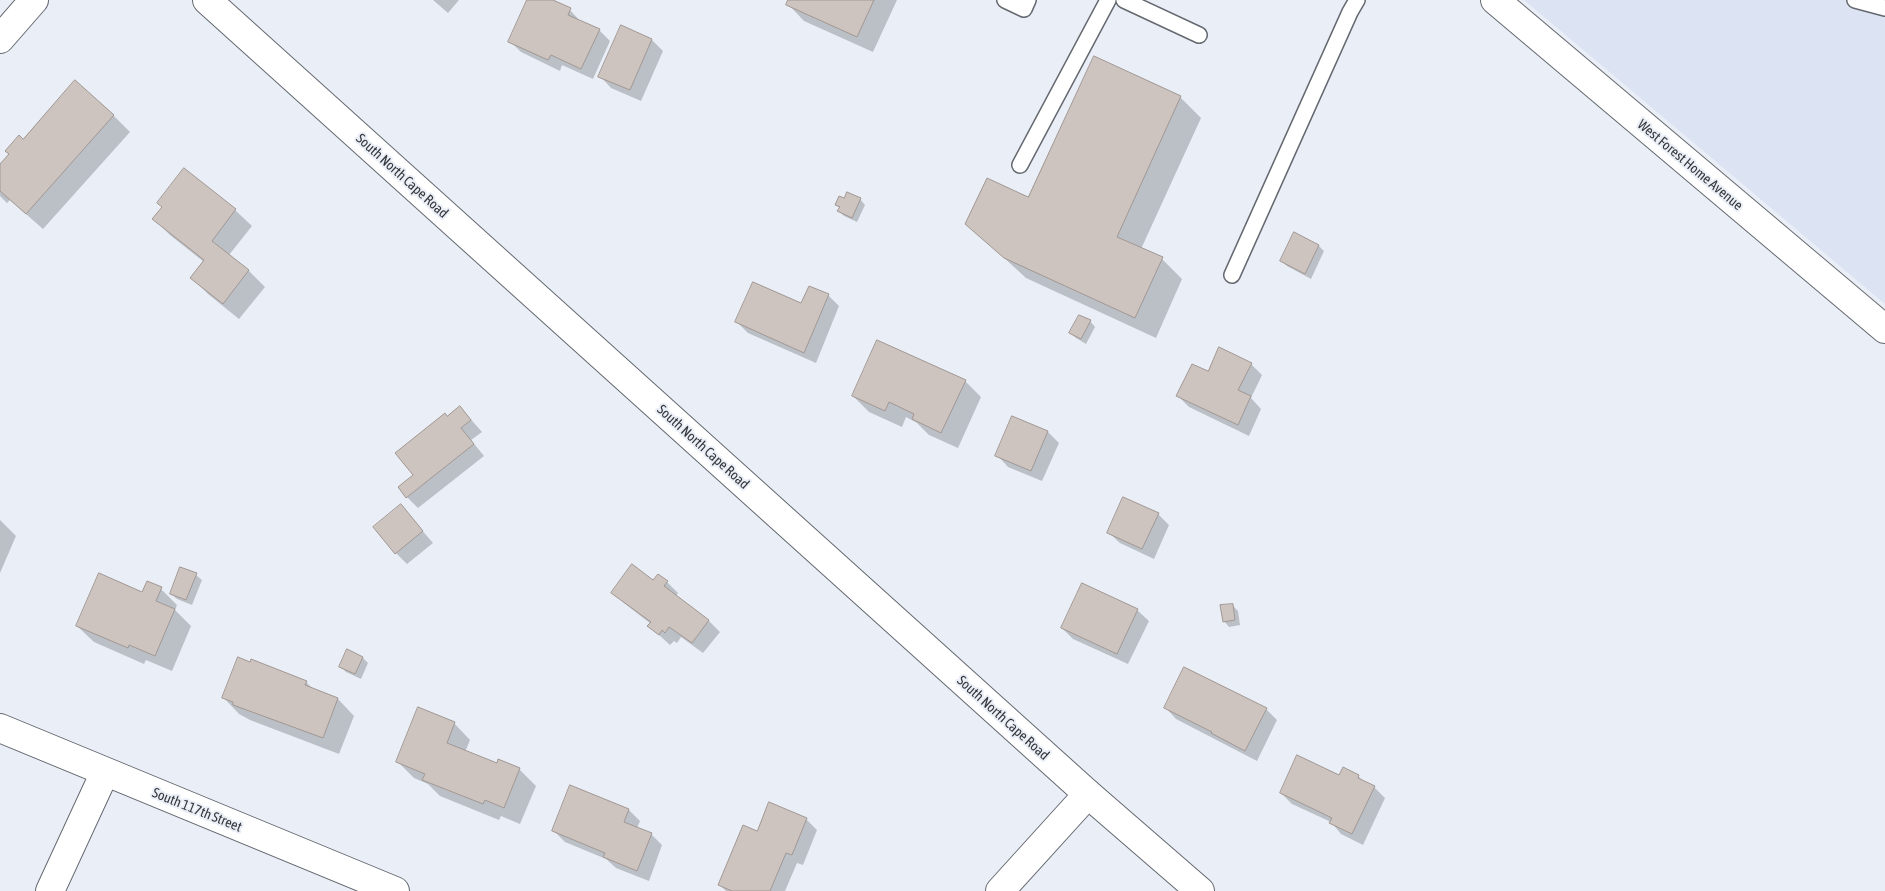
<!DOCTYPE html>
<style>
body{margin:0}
canvas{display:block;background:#eaeff7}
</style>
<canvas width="1885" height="891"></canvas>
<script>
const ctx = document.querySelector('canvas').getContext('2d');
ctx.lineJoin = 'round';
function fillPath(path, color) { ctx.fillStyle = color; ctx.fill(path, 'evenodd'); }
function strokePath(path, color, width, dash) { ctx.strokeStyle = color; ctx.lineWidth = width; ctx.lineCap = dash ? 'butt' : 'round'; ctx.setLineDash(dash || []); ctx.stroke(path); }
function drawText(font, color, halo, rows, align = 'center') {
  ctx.font = font + ' "Asap Condensed",sans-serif'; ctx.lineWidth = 4; ctx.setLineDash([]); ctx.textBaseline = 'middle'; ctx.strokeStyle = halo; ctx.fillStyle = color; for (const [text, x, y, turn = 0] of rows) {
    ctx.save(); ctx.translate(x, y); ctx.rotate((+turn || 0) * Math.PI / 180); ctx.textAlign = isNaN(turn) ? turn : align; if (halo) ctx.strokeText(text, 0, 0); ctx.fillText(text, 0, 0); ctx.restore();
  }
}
const built = new Path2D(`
 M1524,0H1885V304L1625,85Z`);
const shadow = new Path2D(`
 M433,0H459L448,13Z
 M529,0H550L570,10L581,22L599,30L610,41L593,79L562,65L560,71L521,52L510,41Z
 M790,0H897L873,52L804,21L788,4Z
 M622,27L652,40L663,51L641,101L611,88L600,76Z
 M1095,57L1180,97L1201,118L1141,249L1162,259L1182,279L1156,338L1026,278L967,224L1028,199Z
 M114,116L130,132L43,229L10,200L7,203L0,196V166L23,141Z
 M184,170L235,210L252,226L229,255L249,271L265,287L239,319L208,294L192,278L204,262L170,235L154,219L163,207Z
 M860,199L865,205L857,222L844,216L839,211L840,209L836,204Z
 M1295,234L1319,246L1324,251L1311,279L1287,266L1281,261Z
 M828,295L839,306L816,363L748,333L737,322L802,304Z
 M1090,321L1095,327L1086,344L1076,338L1070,333Z
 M1251,364L1262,375L1251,398L1261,409L1249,436L1189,407L1178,396L1208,373Z
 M965,381L981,397L958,448L929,435L917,423L906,417L902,427L869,412L853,396Z
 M460,407L482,432L471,440L484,456L418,508L407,497L415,475L447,417Z
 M1013,418L1048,432L1059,443L1042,481L1008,467L997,455Z
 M401,506L433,543L407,564L396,553Z
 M1158,514L1169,525L1154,559L1120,543L1108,532Z
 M0,520L16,536L0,573Z
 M196,575L202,580L192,605L177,599L171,594Z
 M667,582L678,593L676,596L709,621L720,632L703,653L681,637L677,643L674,641L670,645L649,626L651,624L624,603L613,592Z
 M161,589L177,605L175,610L191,626L172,671L146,660L144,664L94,642L77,626Z
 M1232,605L1238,611L1240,625L1229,627L1224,621Z
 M1137,610L1149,621L1128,664L1073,639L1062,628Z
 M348,651L363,658L368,663L361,679L346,672L340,666Z
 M306,682L314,690L338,699L354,716L339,754L250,720L239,714L223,697Z
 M1165,707L1266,709L1277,720L1257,761L1176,719Z
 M454,723L470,740L465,752L498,765L519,769L536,786L520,824L501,816L499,820L440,796L428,784L414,778L398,762Z
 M1358,776L1365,783L1374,787L1385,798L1363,845L1341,834L1331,822L1292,804L1281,793L1340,777Z
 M571,787L629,810L640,821L637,828L651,834L662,845L649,881L616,868L606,859L565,842L554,831Z
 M806,819L817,830L803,865L797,863L785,891H726L720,885L758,833Z`);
const building = new Path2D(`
 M527,0H553L571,8L568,15L600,29L581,69L551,55L548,60L508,42Z
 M788,0H874L857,37L786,5Z
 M621,25L652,39L630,90L598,77Z
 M1094,56L1181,96L1117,237L1163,257L1135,318L1004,258L965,224L987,178L1028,197Z
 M75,80L114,115L26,214L0,191V164L9,154L5,151L19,135L23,139Z
 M184,168L236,209L212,241L249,270L223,304L190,278L204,260L152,219L162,207L157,203Z
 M847,192L861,198L852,218L837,211L840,207L835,205L839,196L844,198Z
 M1294,232L1319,245L1305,274L1280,261Z
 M753,282L801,303L809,286L829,294L804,353L735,322Z
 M1079,315L1091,320L1081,339L1069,333Z
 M877,340L966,380L941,433L912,419L914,414L889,402L885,411L852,396Z
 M1219,347L1252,363L1238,390L1251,396L1238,425L1176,396L1192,364L1208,371Z
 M460,406L471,420L461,428L474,444L406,498L398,487L413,475L395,453L445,413L447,416Z
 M1012,416L1048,431L1031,471L995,456Z
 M1123,497L1159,513L1142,549L1107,533Z
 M401,504L423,531L395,554L373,527Z
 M632,564L653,580L658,574L668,581L664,586L709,620L692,643L669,627L665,633L662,630L659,635L647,626L651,622L611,593Z
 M180,567L197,573L186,600L170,594Z
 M99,573L142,592L147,581L162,587L156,601L175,609L155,656L129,645L128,648L76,626Z
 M1082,583L1138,609L1117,654L1061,628Z
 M1233,604L1235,620L1223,622L1220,605Z
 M347,649L363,657L355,674L339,667Z
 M238,657L250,662L251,659L307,681L305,685L338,698L323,738L233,705V702L222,698Z
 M1184,667L1267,708L1245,751L1211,733L1212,732L1164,708Z
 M418,707L455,722L447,743L497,763L498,759L520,768L504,808L485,800L483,804L422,780L425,774L396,762Z
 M1297,755L1339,775L1343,767L1359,775L1358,778L1375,786L1352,834L1329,823L1332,818L1280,793Z
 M570,785L629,809L624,822L652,833L637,871L603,857L605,853L552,831Z
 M769,802L807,818L792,855L786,853L770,891H732L718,885L743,825L757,831Z`);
const service = new Path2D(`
 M1005,0L1024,9L1028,0
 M1124,0L1199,35
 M1855,0L1885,8
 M1020,165L1108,0
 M1232,275L1350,12L1357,0`);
const minor = new Path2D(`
 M0,39L34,0
 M0,728L395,891
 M50,891L105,772
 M1000,891L1088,794`);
const tertiary = new Path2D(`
 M207,0L1088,794L1200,891`);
const secondary = new Path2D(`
 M1495,0L1885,329`);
const streetNames = [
 ["West Forest Home Avenue",1690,165,40],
 ["South North Cape Road",402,176,42],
 ["South North Cape Road",703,447,42],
 ["South North Cape Road",1003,718,42],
 ["South 117th Street",197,810,22]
];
fillPath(built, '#dce3f2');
fillPath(shadow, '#0003');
fillPath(building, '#cdc4c0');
strokePath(building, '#a09793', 1);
strokePath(service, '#656970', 18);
strokePath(minor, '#656970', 30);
strokePath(tertiary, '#656970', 30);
strokePath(secondary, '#656970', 30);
strokePath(service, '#fff', 15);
strokePath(minor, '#fff', 28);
strokePath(tertiary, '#fff', 28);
strokePath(secondary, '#fff', 28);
drawText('14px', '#343639', '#eaeff7', streetNames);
</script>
